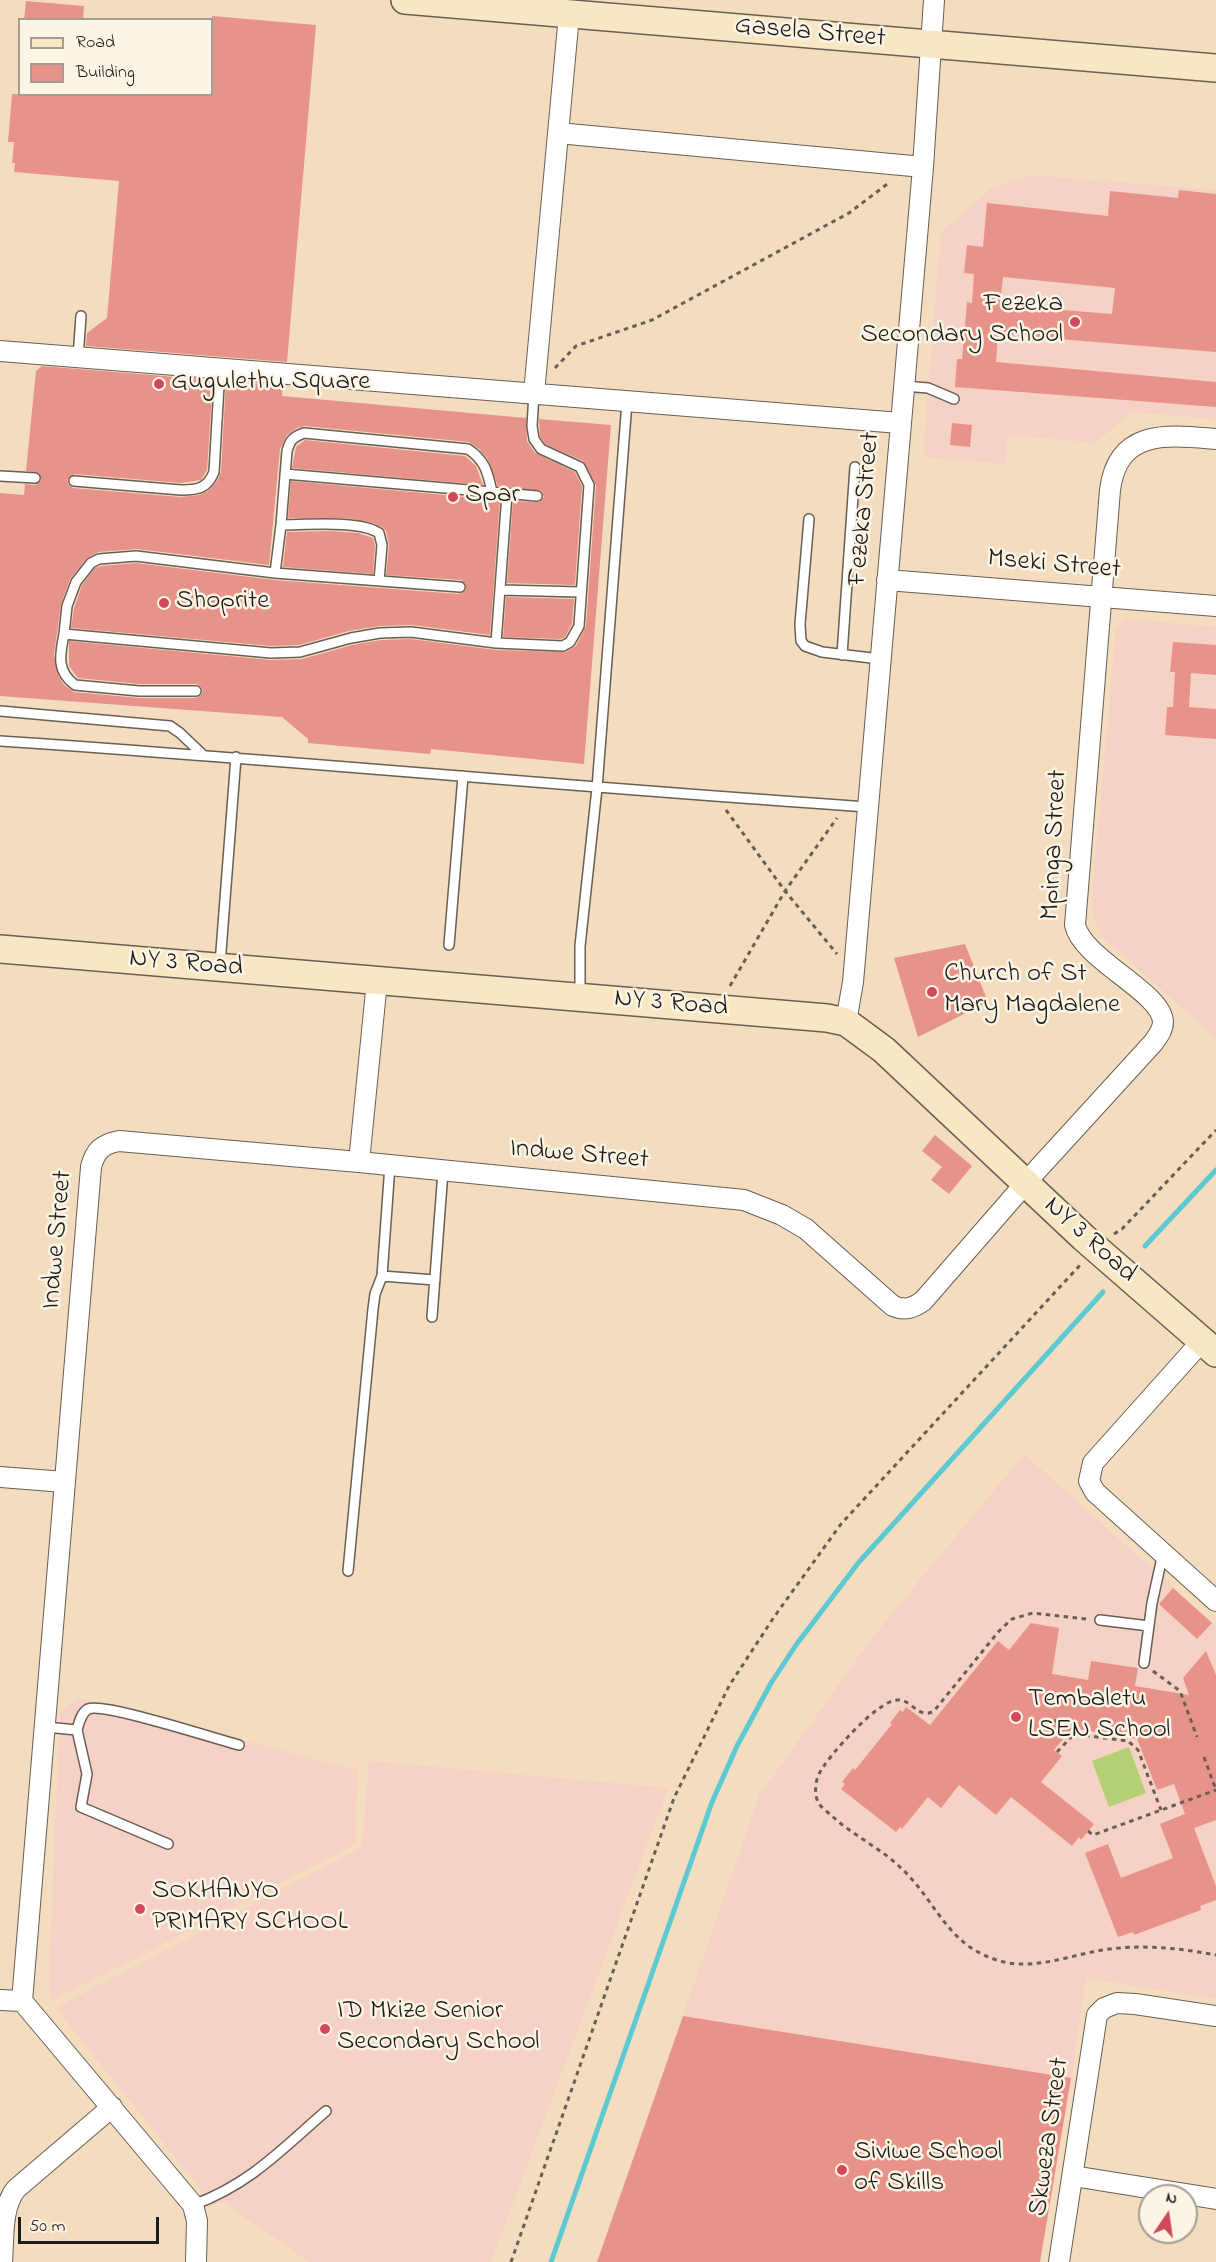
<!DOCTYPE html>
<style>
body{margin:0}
#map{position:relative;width:1216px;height:2262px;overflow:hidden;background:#f4dcbf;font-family:"Indie Flower",sans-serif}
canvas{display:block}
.legend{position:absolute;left:18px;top:18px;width:195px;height:78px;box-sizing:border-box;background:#fcf5e5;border:2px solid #a29e95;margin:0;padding:8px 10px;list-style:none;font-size:18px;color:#1c1c1c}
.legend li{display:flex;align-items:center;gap:12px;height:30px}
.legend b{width:30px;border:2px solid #a29e95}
.north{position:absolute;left:1138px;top:2184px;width:60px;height:60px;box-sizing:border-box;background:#fcf5e5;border:2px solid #a29e95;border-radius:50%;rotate:13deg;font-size:16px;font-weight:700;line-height:24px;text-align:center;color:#1c1c1c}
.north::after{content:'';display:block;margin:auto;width:21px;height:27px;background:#d1495b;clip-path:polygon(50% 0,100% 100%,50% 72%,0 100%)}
.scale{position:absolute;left:18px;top:2217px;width:141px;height:27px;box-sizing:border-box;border:3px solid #1c1c1c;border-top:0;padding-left:8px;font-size:18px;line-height:21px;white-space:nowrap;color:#1c1c1c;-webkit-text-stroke:4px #fcf5e5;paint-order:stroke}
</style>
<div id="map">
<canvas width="1216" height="2262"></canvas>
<ul class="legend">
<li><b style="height:8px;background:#f9e7c3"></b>Road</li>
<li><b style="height:16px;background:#e8938a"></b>Building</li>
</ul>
<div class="north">N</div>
<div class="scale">50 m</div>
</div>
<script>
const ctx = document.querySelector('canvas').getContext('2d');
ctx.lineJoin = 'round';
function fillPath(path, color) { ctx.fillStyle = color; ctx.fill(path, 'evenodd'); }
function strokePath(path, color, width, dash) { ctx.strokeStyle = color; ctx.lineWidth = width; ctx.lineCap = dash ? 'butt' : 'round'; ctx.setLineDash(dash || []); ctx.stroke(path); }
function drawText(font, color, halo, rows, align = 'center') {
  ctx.font = font + ' "Indie Flower",sans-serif'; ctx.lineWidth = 5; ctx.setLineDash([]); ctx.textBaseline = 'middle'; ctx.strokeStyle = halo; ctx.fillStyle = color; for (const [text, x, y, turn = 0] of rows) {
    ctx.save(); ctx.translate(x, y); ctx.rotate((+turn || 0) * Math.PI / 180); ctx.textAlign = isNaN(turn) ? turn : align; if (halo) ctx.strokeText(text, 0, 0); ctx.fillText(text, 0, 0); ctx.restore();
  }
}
const built = new Path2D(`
 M1030,175L1216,190V419L1132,412L1095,443L1008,435L1005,464L923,457L941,232L992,188Z
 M1127,619L1216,627V1038L1100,935L1091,908L1116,628Z
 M1024,1454L1216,1626V1999L1086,1978L1071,2078L683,2016L759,1796L872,1638Z
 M79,1698L358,1770L355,1844L51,2001L49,1974L60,1712Z
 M369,1761L668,1788L491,2262H309L223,2202L213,2205L56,2008L362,1847Z`);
const green = new Path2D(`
 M1129,1747L1146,1793L1109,1807L1092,1761Z`);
const stream = new Path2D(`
 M1145,1246L1216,1170
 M551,2262L712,1802L737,1746L771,1683L796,1645L859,1562L1103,1292`);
const building = new Path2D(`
 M26,1L84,6L83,20H24Z
 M212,16L316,25L287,362L86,346L87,333L107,318L119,181L14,172L15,163H12L14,142H8L12,94H212Z
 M1179,190L1216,194V352L998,334L996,362L1216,382V407L955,387L957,359H962L967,302L972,303L974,274L964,273L967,245L983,247L987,203L1108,216L1110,191L1178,198ZM1003,277L1115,288L1112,314L1000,305Z
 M42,366L213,380L207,470L201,480L181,483L74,474L67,480L68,484L73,488L181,497L198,495L208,491L217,481L221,472L226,381L283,386L282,396L526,418L527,441L535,453L575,472L582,486L575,585L507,583L513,501L539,502L544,497L541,491L498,486L487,458L478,448L469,442L305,426L297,428L287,435L280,449L269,565L137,549L98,552L86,559L70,579L61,604L54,655L59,677L64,685L74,692L139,698H196L201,695L203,690L200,686L196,684H139L78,678L69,666V641L271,660L302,659L352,645L381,640L411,639L496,650L566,652L576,646L586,626L596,485L583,461L545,444L540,436L539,419L611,425L584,764L431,749L430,754L308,743V739L282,717L0,696V493L24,495L25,484L35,485L41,481L39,473L26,471L36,371Z
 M952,423L972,425L970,447L950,445Z
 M305,440L465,456L476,466L483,485L292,468L296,447Z
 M291,481L500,500L490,635L412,625L380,626L349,631L299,645L271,646L71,628L74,608L82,585L95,568L101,566L136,563L274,580L459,594L466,590V584L461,580L386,575L389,545L386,531L382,527L373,523L346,518H288Z
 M332,531L358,533L373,538L375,546L373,574L283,567L287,532Z
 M506,597L574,599L572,624L565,637L561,639L503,637Z
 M1173,642L1216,645V675L1191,673L1189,707L1216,709V739L1165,735L1167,707H1173L1175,672H1170Z
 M965,944L988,1002L918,1037L894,958Z
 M935,1135L972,1166L949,1194L931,1180L942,1167L922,1151Z
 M1173,1588L1212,1623L1197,1639L1159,1604Z
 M1031,1623L1059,1628L1052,1674L1088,1680L1091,1661L1138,1668L1135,1686L1189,1695L1183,1678L1206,1651L1216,1675V1820L1194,1828L1216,1886V1900L1200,1906L1201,1910L1134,1935L1133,1932L1118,1937L1085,1853L1108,1844L1121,1878L1173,1858L1160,1824L1185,1814L1174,1784L1157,1790L1137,1739L1072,1728L1054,1750L1062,1756L1041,1782L1094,1824L1081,1840L1079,1837L1072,1846L1011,1797L996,1815L959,1785L941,1808L928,1797L902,1829L900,1827L896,1832L841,1789L845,1784L842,1782L853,1768L855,1770L892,1724L890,1723L900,1710L903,1712L906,1707L930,1725L998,1641L1009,1650Z
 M683,2016L1071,2078L1040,2262H597Z`);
const path = new Path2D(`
 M555,368L576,346L652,320L849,213L890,182
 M726,810L785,891L837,954
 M730,986L785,891L837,818
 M1114,1234L1122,1229L1216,1130
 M1086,1619L1033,1613L1012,1619L999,1631L934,1711C918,1720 912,1699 897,1700C877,1701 828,1756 819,1774C815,1782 814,1796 819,1804C823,1809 829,1813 833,1817C854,1836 882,1849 902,1869C927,1892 940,1924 967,1945C979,1954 994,1960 1008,1963C1040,1968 1072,1955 1103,1950C1140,1944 1179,1948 1216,1955
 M1153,1671L1180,1691L1197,1737
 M1054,1720L1072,1735
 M1057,1752L1074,1734L1128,1741L1138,1750L1161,1810
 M1204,1757L1216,1790
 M1088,1831L1093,1835L1216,1790
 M511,2262L674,1798L729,1686L774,1617L841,1524L1082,1263`);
const lane = new Path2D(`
 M78,358L81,316
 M904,386L928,388L954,399
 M285,474L537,496
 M0,476L35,478
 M74,481L181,490C197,490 207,489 214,472L220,369
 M809,519L800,624L801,641L805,646L822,652L880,659
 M281,525L287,451C290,440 293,437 304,433L468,449C485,460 488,473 492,492
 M275,573L281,525C306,525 359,520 379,533L382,545L379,581
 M500,590L581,592
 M64,634L67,606L76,582L91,563L99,559L136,556L275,573L460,587
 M496,643L507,494
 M842,655L855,467
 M196,691H139L75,685C56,671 60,655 64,634L271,653L300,652L351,638L380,633L411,632L496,643L563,646L570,642L579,626L589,485L580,467L541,449L534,439L532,426L534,393
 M0,711L170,726L180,733L202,754
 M0,741C289,760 578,788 868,807
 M449,945L463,776
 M220,964L236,757
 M580,994V946L597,788L627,402
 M390,1165L382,1276L435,1280
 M432,1317L443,1171
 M348,1571L373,1309L375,1294L382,1276
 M1100,1620L1149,1626
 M1144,1663L1152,1603L1163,1553
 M45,1727L77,1730C79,1723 81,1713 88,1709C103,1702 216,1739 239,1745
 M77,1730L87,1774L81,1807L168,1844
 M193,2205C250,2184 281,2150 326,2111`);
const street = new Path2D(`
 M558,133L923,167
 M0,351L900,423
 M534,393L569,15
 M887,580L1216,606
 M846,1022L853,982L923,167L934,0
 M359,1162L377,981
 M1202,1341L1093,1463L1089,1481L1095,1492L1216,1601
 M0,1477L65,1482
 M0,2000L22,2001L193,2205L197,2221L196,2262
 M22,2001L91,1167C95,1151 102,1144 119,1141L359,1162L744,1200L782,1215L806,1229L893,1306C905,1311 913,1308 923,1301L1037,1170L1153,1043C1158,1036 1163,1030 1163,1022C1162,992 1083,960 1075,925L1110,490C1118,428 1168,435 1216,439
 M1073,2176L1216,2199
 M2,2262C4,2238 1,2208 16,2189L112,2107
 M1059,2262L1097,2015L1104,2008L1117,2003L1135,2004L1216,2016`);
const secondary = new Path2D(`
 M405,0L1216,68
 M0,949L827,1018L846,1022L884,1050L1084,1238L1216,1353`);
const markers = [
 [1075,322,6,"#d1495b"],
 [159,384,6,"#d1495b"],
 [453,497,6,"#d1495b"],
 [164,603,6,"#d1495b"],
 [932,992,6,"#d1495b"],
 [1016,1717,6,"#d1495b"],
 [140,1909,6,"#d1495b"],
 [325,2029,6,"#d1495b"],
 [842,2170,6,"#d1495b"]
];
const streetNames = [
 ["Gasela Street",810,34,5],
 ["Fezeka Street",866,509,-85],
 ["Mseki Street",1054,566,5],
 ["Mpinga Street",1056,845,-87],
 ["NY 3 Road",186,965,5],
 ["NY 3 Road",671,1005,5],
 ["Indwe Street",579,1156,5],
 ["Indwe Street",59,1240,-85],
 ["NY 3 Road",1089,1241,42],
 ["Skweza Street",1051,2137,-82]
];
const poiNames = [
 ["Fezeka",1063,306,"right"],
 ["Secondary School",1063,337,"right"],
 ["Gugulethu Square",171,384],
 ["Spar",465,497],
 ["Shoprite",176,603],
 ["Church of St",944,976],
 ["Mary Magdalene",944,1007],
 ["Tembaletu",1028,1701],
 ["LSEN School",1028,1732],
 ["SOKHANYO",152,1893],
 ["PRIMARY SCHOOL",152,1924],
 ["ID Mkize Senior",337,2013],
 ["Secondary School",337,2044],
 ["Siviwe School",854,2154],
 ["of Skills",854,2185]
];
fillPath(built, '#f6d1c5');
fillPath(green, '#b5cf74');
strokePath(stream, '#5cc9d3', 5);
fillPath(building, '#e8938a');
strokePath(lane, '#685f55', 12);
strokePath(street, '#685f55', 22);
strokePath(secondary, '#685f55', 30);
strokePath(path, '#685f55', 3, [4.5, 4.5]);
strokePath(lane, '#fff', 9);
strokePath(street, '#fff', 20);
strokePath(secondary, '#f9e7c3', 27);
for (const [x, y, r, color] of markers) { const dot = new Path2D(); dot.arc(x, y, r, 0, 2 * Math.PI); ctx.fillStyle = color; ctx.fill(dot); strokePath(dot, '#fcf5e5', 2); }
drawText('27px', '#1c1c1c', '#fcf5e5', streetNames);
drawText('27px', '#1c1c1c', '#fcf5e5', poiNames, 'left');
</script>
